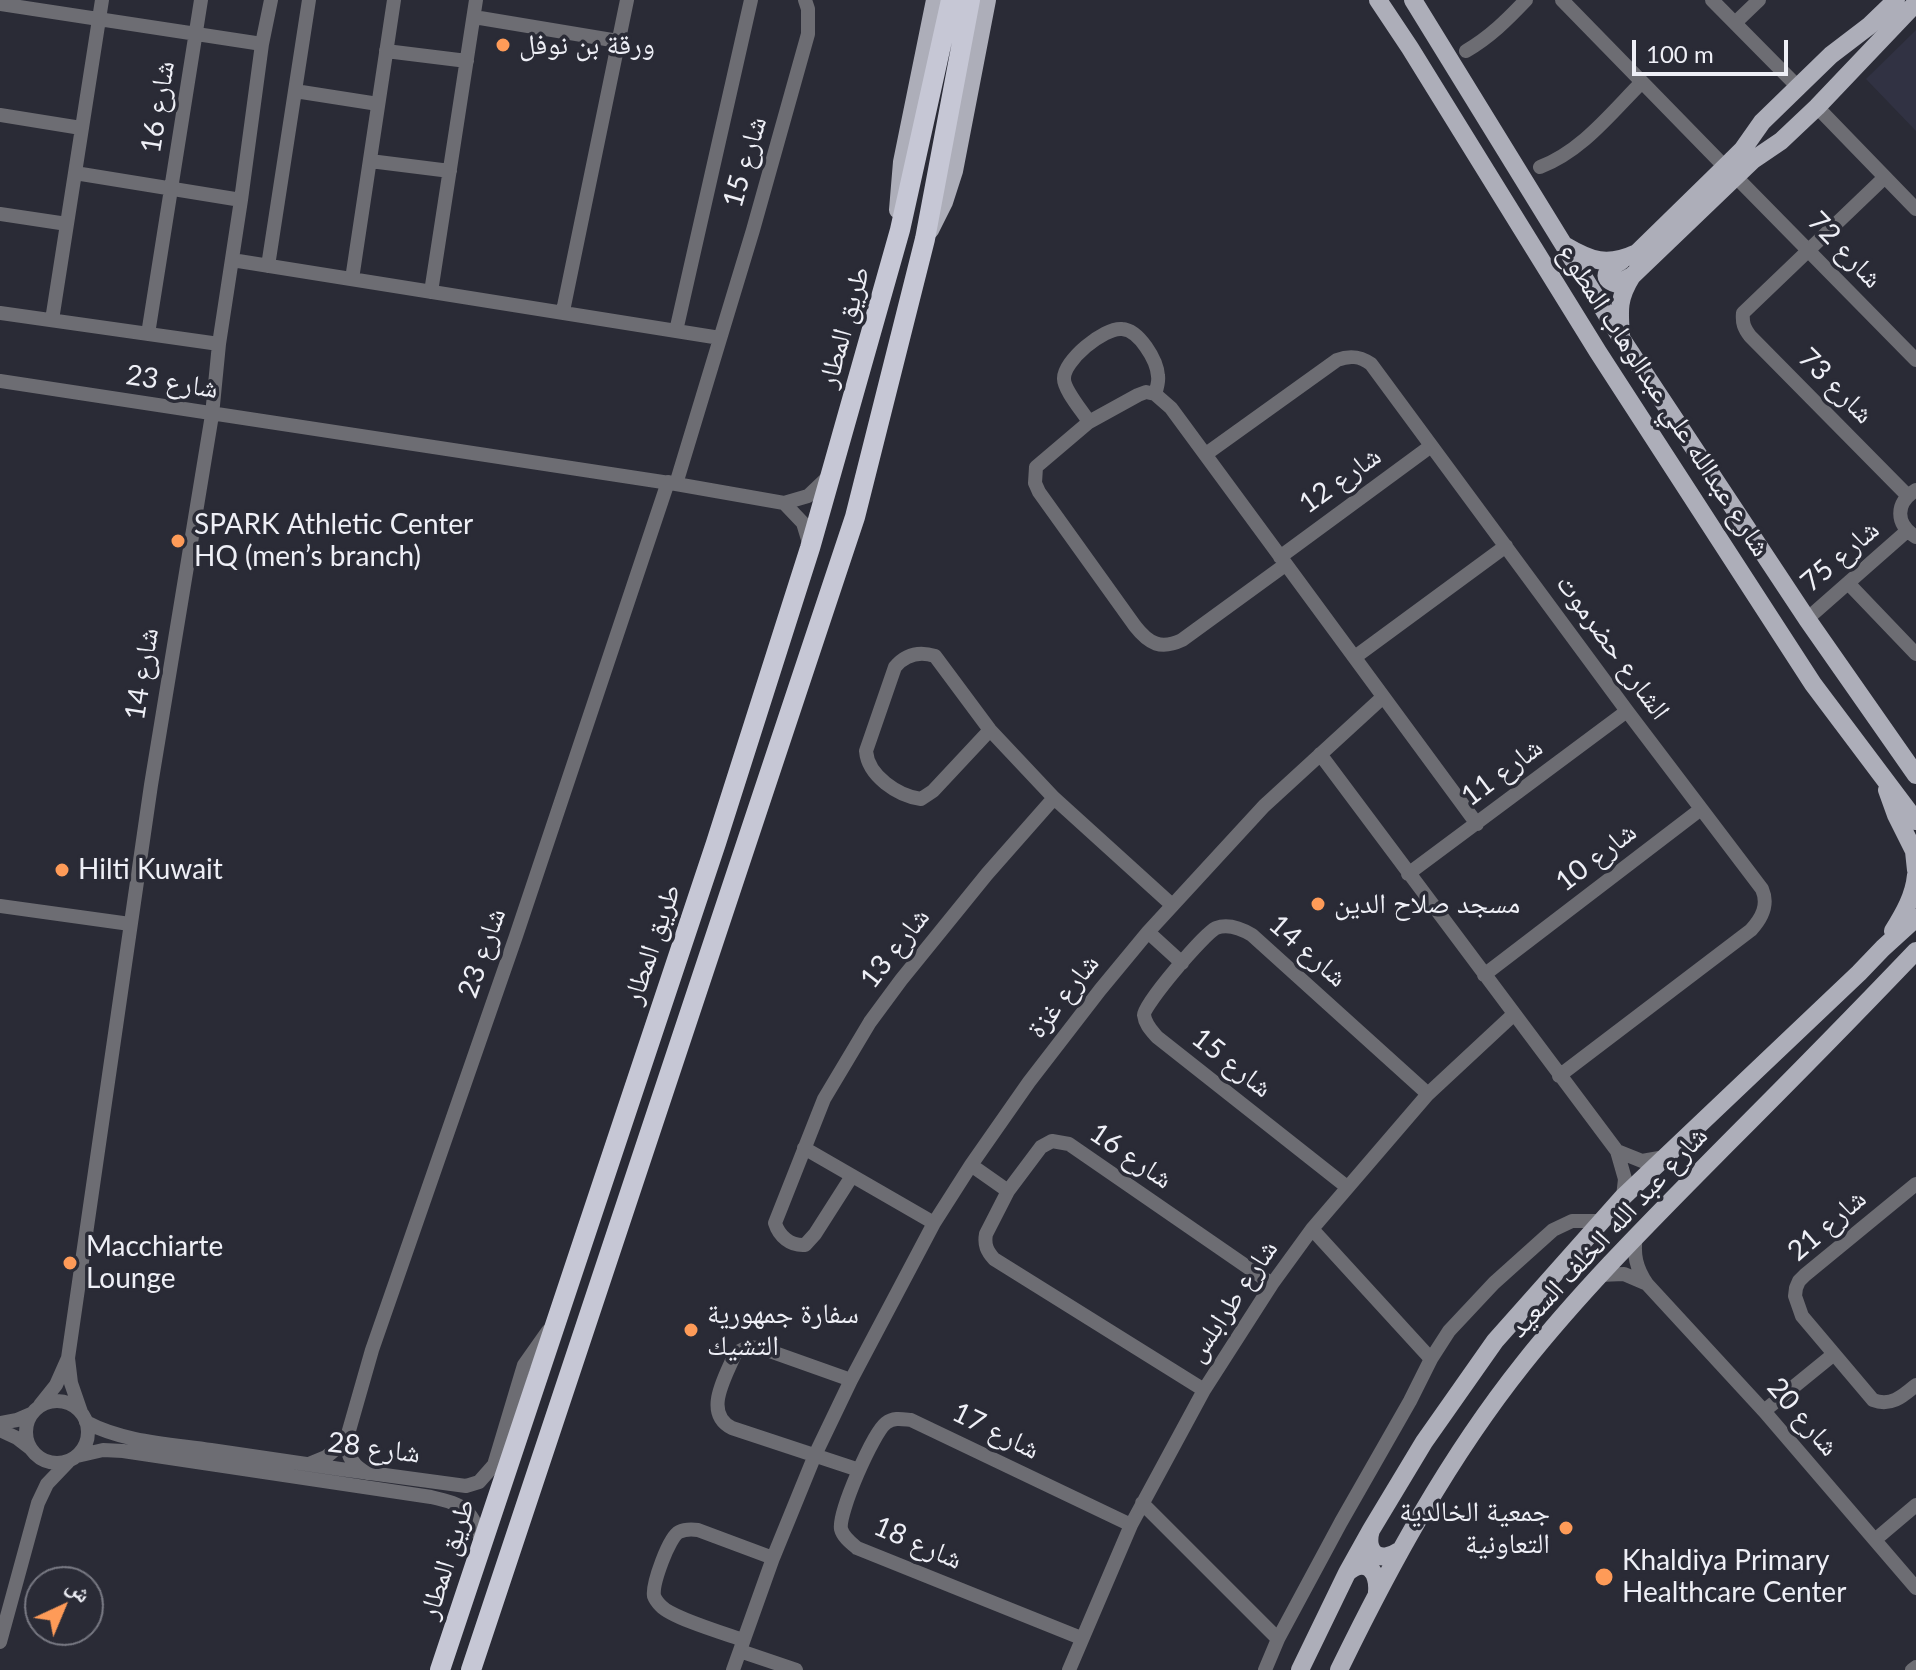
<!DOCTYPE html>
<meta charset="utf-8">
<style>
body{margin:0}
#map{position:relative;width:1916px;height:1670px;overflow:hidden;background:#2a2b36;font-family:Lato,"Noto Naskh Arabic",sans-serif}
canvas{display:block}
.north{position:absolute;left:24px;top:1566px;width:80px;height:80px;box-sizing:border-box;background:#2a2b36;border:2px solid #787983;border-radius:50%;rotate:44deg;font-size:22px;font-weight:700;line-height:32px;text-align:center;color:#eeeff6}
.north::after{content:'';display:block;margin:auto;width:28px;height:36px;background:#fe9b58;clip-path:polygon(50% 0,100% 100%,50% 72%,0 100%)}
.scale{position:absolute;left:1632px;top:40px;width:156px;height:36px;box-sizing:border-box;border:4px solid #eeeff6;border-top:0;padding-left:10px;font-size:24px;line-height:28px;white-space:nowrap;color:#eeeff6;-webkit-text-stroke:6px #2a2b36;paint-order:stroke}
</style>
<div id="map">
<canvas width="1916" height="1670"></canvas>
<div class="north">ش</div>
<div class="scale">100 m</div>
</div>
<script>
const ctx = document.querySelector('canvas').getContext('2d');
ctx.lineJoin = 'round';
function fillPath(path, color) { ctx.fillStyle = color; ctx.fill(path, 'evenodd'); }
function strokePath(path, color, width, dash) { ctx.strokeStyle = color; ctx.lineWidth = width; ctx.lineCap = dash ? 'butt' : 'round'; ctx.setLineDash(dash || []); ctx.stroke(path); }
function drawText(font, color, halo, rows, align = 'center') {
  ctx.font = font + ' Lato,"Noto Naskh Arabic",sans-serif'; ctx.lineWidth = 7; ctx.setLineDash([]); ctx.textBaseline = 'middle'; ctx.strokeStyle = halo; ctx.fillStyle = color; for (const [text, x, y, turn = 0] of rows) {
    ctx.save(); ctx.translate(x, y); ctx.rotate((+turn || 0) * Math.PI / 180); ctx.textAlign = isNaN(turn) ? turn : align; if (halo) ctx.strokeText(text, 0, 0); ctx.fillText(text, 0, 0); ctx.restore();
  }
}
const built = new Path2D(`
 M1916,30V131L1866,79Z`);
const minor = new Path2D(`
 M1562,0L1725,167
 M1712,0L1798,87
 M0,4L262,44
 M474,17L618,41
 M1735,23L1759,0
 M386,51L467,61
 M1466,51C1490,37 1507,20 1526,0
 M295,91L378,104
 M1817,107L1916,209
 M0,115L81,128
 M370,161L450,171
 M1540,167C1582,151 1611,113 1642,82
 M75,173L241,200
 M1736,177L1916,360
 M1885,177L1743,313C1742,323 1744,328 1750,336L1907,495
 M0,214L67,224
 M232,260L720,338
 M268,266L309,0
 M352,279L394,0
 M431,292L476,0
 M563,311L627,0
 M0,313L219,344
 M52,320L102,0
 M676,331L751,0
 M148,334L201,0
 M0,381L676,484L784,503L808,496L829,476
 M1089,422C1083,412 1064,390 1064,379C1063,361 1104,327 1122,329C1139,330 1157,360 1158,376C1159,382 1157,388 1155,394
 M1206,454L1337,360C1350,355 1360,356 1371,364L1627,711L1762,889C1769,905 1762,918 1751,930L1559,1076
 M676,484L753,230L808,34V9L805,0
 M1916,490C1895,503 1895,524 1916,537
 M784,503L803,523L810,546
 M1280,557L1431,446
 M1285,565L1182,640C1161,650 1149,644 1135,626L1039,492L1035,483L1036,467L1089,422L1138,395L1146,392L1155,394L1171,408L1477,824
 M1848,583L1916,654
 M1807,619L1907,531
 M1355,657L1506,546
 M990,730L933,791L921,799C898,796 868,776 866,751L895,667C906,654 919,651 935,656L990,730L1054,798L1172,905
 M1320,754L1617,1151L1625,1179L1623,1197
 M1408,874L1627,711
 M0,906L130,924
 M1148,932L1182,963
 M1484,975L1701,809
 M804,1148L934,1223
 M1617,1151L1642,1161L1665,1157
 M971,1165L1008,1191
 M852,1176L815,1234L805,1245C790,1246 779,1236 775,1223L824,1099L870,1022L901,980L987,874L1054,798
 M1916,1184L1805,1275L1799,1281L1796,1288L1795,1296L1802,1316L1873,1400C1891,1407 1903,1396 1916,1385
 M1347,1187L1157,1037C1151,1030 1145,1024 1144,1015C1144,1004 1204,934 1216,928C1229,923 1242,929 1252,935L1428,1094
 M1312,1229L1431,1359
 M1636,1236C1633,1254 1636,1268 1647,1284L1764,1411L1916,1588
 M1599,1275L1624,1274L1645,1283
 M68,1358L71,1383L81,1412
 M851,1380L761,1348C751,1347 741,1347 734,1356C725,1378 703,1413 732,1428L859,1470
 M1204,1390L994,1259C987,1251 984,1245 986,1234L1008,1191L1041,1147L1052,1141L1069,1144L1272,1284
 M26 1432a31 31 0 1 1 62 0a31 31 0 1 1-62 0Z
 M40,1405L56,1385L68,1358L151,785L212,415L219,344L241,200L262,44L271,0
 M1764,1411L1834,1354
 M86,1422C123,1442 170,1444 211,1450C296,1463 381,1475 466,1486L479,1482L494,1465L524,1365L548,1331
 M0,1423L17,1420L31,1414
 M0,1430L17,1438L30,1448
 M77,1456L103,1450L123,1451L431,1497C466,1505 472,1509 482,1544
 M309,1464L326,1457L346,1441
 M367,1473C354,1467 347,1456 346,1441L372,1350L516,936L668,482
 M1142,1503L1278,1639
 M1876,1539L1916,1505
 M1081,1638L857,1548C851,1543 843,1537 841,1529C838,1513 873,1433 886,1423C894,1417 902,1419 911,1420L1131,1525
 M743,1640C726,1634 672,1618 661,1606C659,1604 655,1599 654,1596C652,1584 669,1537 679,1532C685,1529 691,1529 698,1530L773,1558
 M0,1642L38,1503L47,1484L68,1462
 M740,1651L796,1670
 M733,1670L773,1558L815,1455L851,1380L934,1223L971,1165L1029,1082L1100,990L1148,932L1264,806L1383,697
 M1069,1670L1131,1525L1204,1390L1272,1284L1312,1229L1428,1094L1514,1014
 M1265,1670L1278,1639L1341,1522L1410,1401L1431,1359L1449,1331L1494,1283L1553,1230L1572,1221H1601
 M1912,1670L1916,1667`);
const major = new Path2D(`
 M1378,0L1410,48L1598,352L1813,684L1916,821
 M1413,0L1621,338L1807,619L1916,775
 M898,210L902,162L935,0
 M930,230L944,202L954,171L987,0
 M1564,245C1591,261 1607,267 1637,253L1725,167L1743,149L1762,122L1798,87L1831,55L1869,26L1896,0
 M1621,261C1610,267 1597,278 1617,284L1632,276
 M1621,335C1619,310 1618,298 1632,276L1753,160L1781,141L1817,107L1916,3
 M1887,790L1896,815L1914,851L1916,870
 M1893,931C1904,913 1914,896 1916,875
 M1371,1530C1364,1553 1380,1564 1399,1551
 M1347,1573C1366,1556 1379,1572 1377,1592
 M1300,1670L1347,1573L1371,1530L1424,1442L1495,1341L1623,1197L1859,973L1883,948L1916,918
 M1339,1670C1391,1563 1449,1457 1523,1364C1585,1286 1655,1217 1725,1146C1789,1082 1853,1017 1916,951`);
const highway = new Path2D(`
 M440,1670L716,843L810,548L900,230L951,0
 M471,1670L855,517L925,239L970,0`);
const markers = [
 [503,45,8,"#fe9b58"],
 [178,541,8,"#fe9b58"],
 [62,870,8,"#fe9b58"],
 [1318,904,8,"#fe9b58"],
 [70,1263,8,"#fe9b58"],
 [691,1330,8,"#fe9b58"],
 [1566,1528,8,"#fe9b58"],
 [1604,1577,10,"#fe9b58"]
];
const poiNames = [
 ["ورقة بن نوفل",519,45],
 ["SPARK Athletic Center",194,525],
 ["HQ (men’s branch)",194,557],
 ["Hilti Kuwait",78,870],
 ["مسجد صلاح الدين",1334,904],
 ["Macchiarte",86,1247],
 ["Lounge",86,1279],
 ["سفارة جمهورية",707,1314],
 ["التشيك",707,1346],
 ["جمعية الخالدية",1550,1512,"right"],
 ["التعاونية",1550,1544,"right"],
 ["Khaldiya Primary",1622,1561],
 ["Healthcare Center",1622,1593]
];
const streetNames = [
 ["شارع 16",158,107,-81],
 ["شارع 15",745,162,-74],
 ["شارع 72",1845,250,46],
 ["طريق المطار",844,327,-74],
 ["شارع 23",172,382,9],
 ["شارع 73",1836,386,45],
 ["شارع عبدالله علي عبدالوهاب المطوع",1664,400,57],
 ["شارع 12",1340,480,-36],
 ["شارع 75",1840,556,-41],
 ["الشارع حضرموت",1613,647,54],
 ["شارع 14",142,674,-81],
 ["شارع 11",1502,772,-37],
 ["شارع 10",1596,857,-38],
 ["طريق المطار",652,944,-71],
 ["شارع 13",895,948,-52],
 ["شارع 14",1308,951,41],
 ["شارع 23",482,953,-71],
 ["شارع غزة",1063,996,-52],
 ["شارع 15",1232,1063,38],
 ["شارع 16",1131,1156,34],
 ["شارع 21",1827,1225,-41],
 ["شارع عبد الله الخلف السعيد",1608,1232,-47],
 ["شارع طرابلس",1232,1301,-56],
 ["شارع 20",1803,1417,49],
 ["شارع 17",996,1431,26],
 ["شارع 28",374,1448,7],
 ["شارع 18",918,1543,23],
 ["طريق المطار",447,1559,-72]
];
fillPath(built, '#313243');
strokePath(minor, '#6d6d73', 14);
strokePath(major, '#adaeb9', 18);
strokePath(highway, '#c6c7d5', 20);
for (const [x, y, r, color] of markers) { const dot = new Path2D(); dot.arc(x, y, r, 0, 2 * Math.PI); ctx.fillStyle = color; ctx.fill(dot); strokePath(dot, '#2a2b36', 3); }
drawText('28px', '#eeeff6', '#2a2b36', poiNames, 'left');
drawText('28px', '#eeeff6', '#2a2b36', streetNames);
</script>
